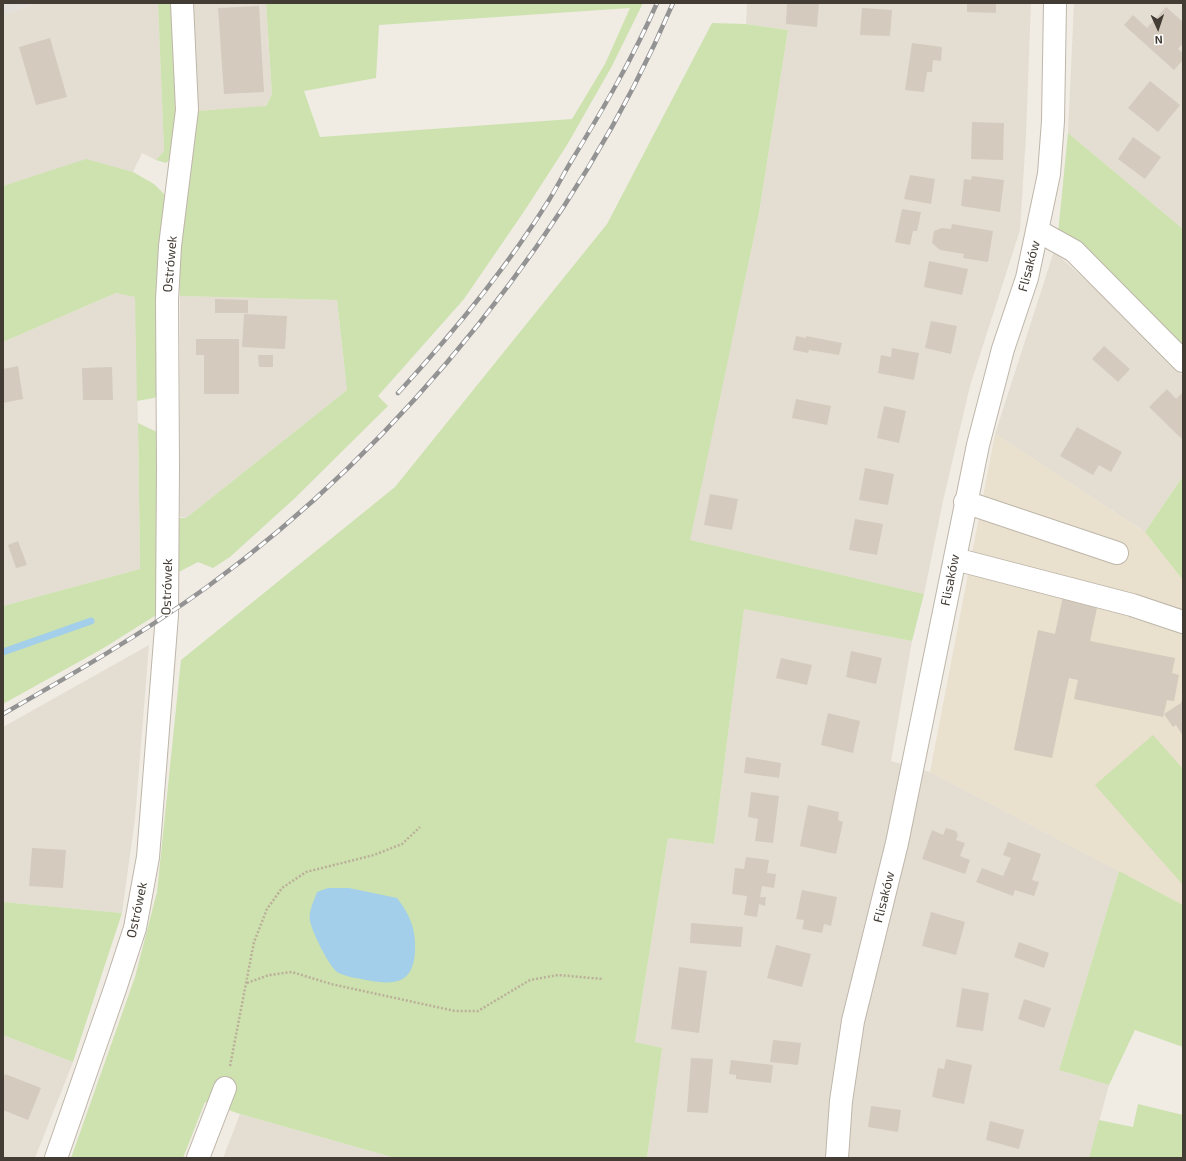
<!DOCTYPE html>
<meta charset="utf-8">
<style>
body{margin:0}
#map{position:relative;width:1186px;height:1161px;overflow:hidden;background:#f0ece4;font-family:"Exo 2",sans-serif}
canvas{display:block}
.frame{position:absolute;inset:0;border:4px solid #423c34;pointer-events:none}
.north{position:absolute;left:1138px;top:8px;width:40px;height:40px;-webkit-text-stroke:3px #fff;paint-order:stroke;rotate:177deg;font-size:11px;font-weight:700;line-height:16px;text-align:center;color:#423c34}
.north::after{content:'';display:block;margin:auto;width:14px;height:18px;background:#423c34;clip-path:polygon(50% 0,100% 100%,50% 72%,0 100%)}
</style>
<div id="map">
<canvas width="1186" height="1161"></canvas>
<div class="frame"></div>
<div class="north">N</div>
</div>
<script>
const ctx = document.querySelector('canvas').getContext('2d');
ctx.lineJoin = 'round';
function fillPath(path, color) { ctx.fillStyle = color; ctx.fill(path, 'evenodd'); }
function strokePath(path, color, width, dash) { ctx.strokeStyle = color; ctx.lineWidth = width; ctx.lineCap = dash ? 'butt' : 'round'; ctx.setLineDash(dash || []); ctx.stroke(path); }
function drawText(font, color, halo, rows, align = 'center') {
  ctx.font = font + ' "Exo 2",sans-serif'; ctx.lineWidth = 3; ctx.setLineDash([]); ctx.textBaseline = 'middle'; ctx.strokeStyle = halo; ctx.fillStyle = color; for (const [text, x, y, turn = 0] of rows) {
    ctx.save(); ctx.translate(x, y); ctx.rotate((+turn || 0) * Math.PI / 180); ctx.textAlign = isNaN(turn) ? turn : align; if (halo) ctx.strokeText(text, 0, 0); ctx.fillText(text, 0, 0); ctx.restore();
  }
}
const residential = new Path2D(`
 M36,3H158L164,152L156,160L142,153L133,172L86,160L3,186V15Z
 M190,3H266L272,94L265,107L197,111Z
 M747,3H1031L1026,136L1020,230L970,386L943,501L924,594L689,540L759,213L788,30L746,24Z
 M1074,3H1183V229L1068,133Z
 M1054,251L1105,298L1183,376V476L1145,532L995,434Z
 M116,293L136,297L140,569L3,606V342Z
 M180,296L337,300L347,390L186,518L180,517Z
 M744,608L912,641L891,761L930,772L1119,871L1059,1070L1109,1085L1089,1158H647L661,1049L635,1042L668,838L714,844Z
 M149,645L135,819L122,913L3,902V727Z
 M3,1035L73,1062L35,1158H3Z
 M240,1114L395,1158H223Z`);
const industrial = new Path2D(`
 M3,3H36L3,15Z`);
const education = new Path2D(`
 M995,434L1145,532L1183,580V905L930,772Z`);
const green = new Path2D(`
 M158,3H174L180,95L173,156L166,163L156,160L164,151Z
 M266,3H643L612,66L567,145L525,210L464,299L378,396L388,406L295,498L230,557L213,568L198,562L175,574L176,518H186L347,390L337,300L180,296L178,248L197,111L266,106L272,94ZM630,8L605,64L572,119L320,137L304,91L376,78L379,25Z
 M712,23L746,24L788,30L759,213L690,540L924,594L912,641L744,609L714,844L668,838L635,1042L662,1048L647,1158H395L240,1114L205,1102L183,1158H71L135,977L157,892L181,660L395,487L607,224Z
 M1068,133L1183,229V350L1153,315L1058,233Z
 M86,159L133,172L154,184L170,200L160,394L154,398L137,401L135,297L116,293L3,342V186Z
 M138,423L157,432L161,612L102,649L3,704V606L140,569Z
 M1183,476V580L1145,532Z
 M1153,735L1183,769V885L1095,785Z
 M1119,871L1183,905V1047L1135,1030L1109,1085L1059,1070Z
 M3,902L122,913L73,1062L3,1035Z
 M1138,1104L1183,1115V1158H1089L1099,1120L1133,1127Z`);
const water = new Path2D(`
 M328,888H349L397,898C410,915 416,929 415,951C413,985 394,985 366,980C357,978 346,977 337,972C329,966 312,932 310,921C308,912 314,901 317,892Z`);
const stream = new Path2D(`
 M3,652L91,621`);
const building = new Path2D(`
 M787,3H819L817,27L786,24Z
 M967,3H996V13L967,12Z
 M259,6L264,92L224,94L218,8Z
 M1166,7L1183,22V43L1178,49L1183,53V60L1174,70L1124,25L1133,15L1147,28Z
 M862,8L892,10L890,36L860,35Z
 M50,38L67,97L36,105L19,47Z
 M912,43L942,47L941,61L933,60L932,72H927L924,92L905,90Z
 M1150,81L1180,105L1158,132L1128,108Z
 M972,122L1004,123L1003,160L971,159Z
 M1133,137L1161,157L1145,179L1118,159Z
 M910,175L935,179L931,204L904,199Z
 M972,176L1004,180L1000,212L961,206L964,179L971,180Z
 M902,209L921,212L917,231H913L910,245L895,242Z
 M952,224L993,231L988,262L963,258L964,254L940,250L932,243L934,231L942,228L951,229Z
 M929,261L968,269L962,295L924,287Z
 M215,299L248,300V313H215Z
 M244,314L287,316L285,349L242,347Z
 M931,321L957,326L951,354L925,348Z
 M796,336L806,338V336L842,343L839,355L809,350L808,353L793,350Z
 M196,339H239V394H204V355H196Z
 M1104,346L1130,369L1118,382L1092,359Z
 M892,348L919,353L914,380L878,373L881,355L891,357Z
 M258,355H273V367H259Z
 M18,366L23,399L3,403V369Z
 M112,367L113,400H83L82,368Z
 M1167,389L1176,399L1183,392V440L1149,407Z
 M796,399L831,406L827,425L792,418Z
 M884,406L906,411L899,443L877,438Z
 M1077,427L1122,452L1111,472L1099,465L1093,475L1060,456Z
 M865,468L894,474L888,505L859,500Z
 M710,494L738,499L732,530L704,525Z
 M855,519L883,524L877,555L849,550Z
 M18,541L27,565L16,568L8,545Z
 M1063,596L1098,603L1090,641L1175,658L1172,673L1179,675L1174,701L1167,700L1163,717L1074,699L1078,680L1069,678L1052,758L1014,750L1038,630L1055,634Z
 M851,651L882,658L876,684L846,677Z
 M781,658L812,665L807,685L776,678Z
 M1183,696V736L1176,725L1173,727L1164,714L1181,703Z
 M828,713L860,721L853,753L821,745Z
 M746,757L781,763L779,778L744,773Z
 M751,792L779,796L773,843L755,841L758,819L748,817Z
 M808,805L839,812L838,820L843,822L836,854L800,846Z
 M946,828L956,831L958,835L956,840L965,843L960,856L970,860L965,874L922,859L932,830L943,835Z
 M1008,842L1041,854L1032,880L1039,882L1034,896L1015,890L1013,896L976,882L982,868L1003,876L1011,858L1003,855Z
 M32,848L66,850L63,888L29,886Z
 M746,857L769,860L767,873L776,874L774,888L762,886L760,897H766L765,906L759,904L757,917L744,915L747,896L732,894L735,868L744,869Z
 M802,890L837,897L831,926L824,924L822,933L802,929L804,920L796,919Z
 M931,912L965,922L956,955L922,946Z
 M691,923L743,927L741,947L690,943Z
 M1019,942L1049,953L1044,968L1014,957Z
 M776,945L811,954L802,987L767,978Z
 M679,967L707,971L699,1033L671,1029Z
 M962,988L989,993L983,1031L956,1027Z
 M1024,999L1051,1008L1044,1028L1018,1019Z
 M773,1040L801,1043L798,1065L770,1062Z
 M691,1058L713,1059L708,1113L687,1112Z
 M946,1059L972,1065L964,1104L932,1097L938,1068L944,1069Z
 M731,1060L773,1065L771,1083L736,1079V1075L729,1074Z
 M5,1074L41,1088L28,1120L3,1110V1079Z
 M871,1106L901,1110L898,1132L868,1127Z
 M990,1121L1024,1130L1019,1149L986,1140Z`);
const path = new Path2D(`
 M247,983L269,975L292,972L331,984L455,1011H478L530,980L558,975L603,979
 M230,1066L254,942L267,909L282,888L306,872L374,855L402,844L420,827`);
const minor = new Path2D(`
 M1038,231L1074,251L1183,361
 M965,502L1117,553
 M955,559L1132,605L1183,622
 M56,1158L115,989L135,928L148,857L167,615L168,467L167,300L170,246L187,110L182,3
 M198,1158L225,1088
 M837,1158L841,1101L853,1021L897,843L978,445L1003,349L1027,278L1049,174L1053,121L1055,3`);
const rail = new Path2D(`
 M398,393C453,333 506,269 549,200C557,187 564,173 572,160C603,109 633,58 657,3
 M3,714C73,674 142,634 207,587C403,444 578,226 673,3`);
const streetNames = [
 ["Ostrówek",170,264,-85],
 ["Flisaków",1029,266,-75],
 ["Flisaków",950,580,-79],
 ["Ostrówek",167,587,-88],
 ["Flisaków",884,897,-76],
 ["Ostrówek",137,910,-78]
];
fillPath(residential, '#e4ded2');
fillPath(industrial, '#e2ded9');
fillPath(education, '#e9e0ce');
fillPath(green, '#cde2af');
fillPath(water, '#a3cfea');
strokePath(stream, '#a3cfea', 7);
fillPath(building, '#d4cabd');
strokePath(minor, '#beb6aa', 24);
strokePath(path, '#bcaf99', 2.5, [2, 2]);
strokePath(minor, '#fff', 22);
strokePath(rail, '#939393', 4.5);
strokePath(rail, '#fff', 3, [9]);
drawText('13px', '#423c34', '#fff', streetNames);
</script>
